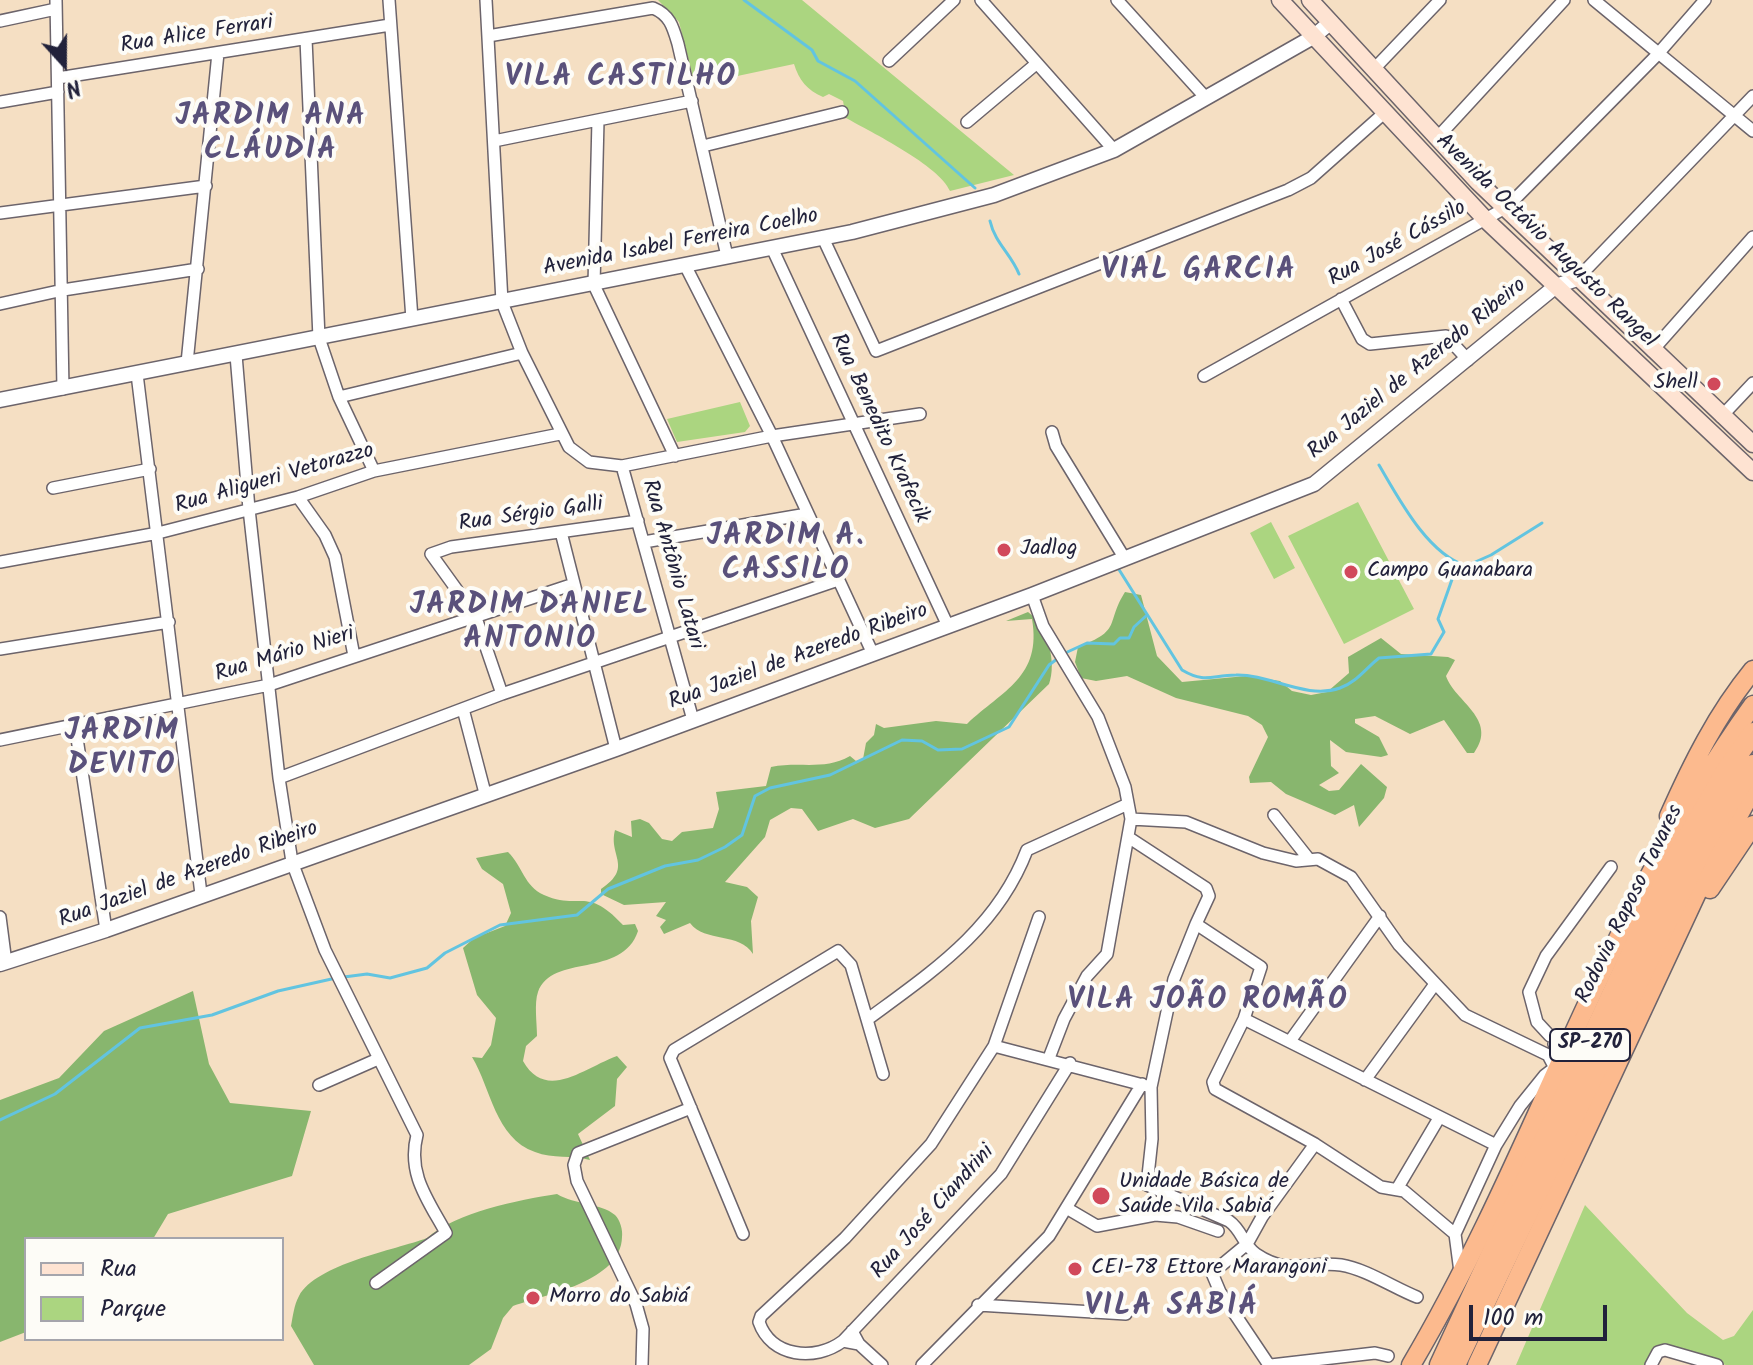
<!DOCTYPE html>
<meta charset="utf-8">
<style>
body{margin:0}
#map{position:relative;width:1753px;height:1365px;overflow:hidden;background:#f5dfc3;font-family:Kalam,sans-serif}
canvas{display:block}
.legend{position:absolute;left:24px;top:1237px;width:260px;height:104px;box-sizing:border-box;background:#fdfcf7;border:2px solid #a5a5ac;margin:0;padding:10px 14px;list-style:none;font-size:24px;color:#22223b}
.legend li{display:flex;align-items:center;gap:16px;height:40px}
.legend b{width:40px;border:2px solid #a5a5ac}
.north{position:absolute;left:24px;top:24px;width:80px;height:80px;-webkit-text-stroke:6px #fdfcf7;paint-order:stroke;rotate:159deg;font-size:22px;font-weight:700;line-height:32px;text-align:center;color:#22223b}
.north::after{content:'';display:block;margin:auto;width:28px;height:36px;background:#22223b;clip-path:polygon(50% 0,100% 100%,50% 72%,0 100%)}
.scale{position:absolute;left:1469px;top:1305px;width:138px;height:36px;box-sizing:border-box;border:4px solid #22223b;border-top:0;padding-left:10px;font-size:24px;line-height:28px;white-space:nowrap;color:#22223b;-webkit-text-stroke:6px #fdfcf7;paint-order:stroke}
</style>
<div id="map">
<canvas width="1753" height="1365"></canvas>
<ul class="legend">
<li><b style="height:10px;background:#fee3d2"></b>Rua</li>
<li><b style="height:22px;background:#abd580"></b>Parque</li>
</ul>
<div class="north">N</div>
<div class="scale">100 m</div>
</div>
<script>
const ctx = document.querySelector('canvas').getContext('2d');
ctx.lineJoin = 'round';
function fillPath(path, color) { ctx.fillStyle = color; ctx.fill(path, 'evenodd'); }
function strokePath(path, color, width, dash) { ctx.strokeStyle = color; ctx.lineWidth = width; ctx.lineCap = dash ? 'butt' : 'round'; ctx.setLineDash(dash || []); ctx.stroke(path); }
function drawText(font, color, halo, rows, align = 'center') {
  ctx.font = font + ' Kalam,sans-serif'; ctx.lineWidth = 8; ctx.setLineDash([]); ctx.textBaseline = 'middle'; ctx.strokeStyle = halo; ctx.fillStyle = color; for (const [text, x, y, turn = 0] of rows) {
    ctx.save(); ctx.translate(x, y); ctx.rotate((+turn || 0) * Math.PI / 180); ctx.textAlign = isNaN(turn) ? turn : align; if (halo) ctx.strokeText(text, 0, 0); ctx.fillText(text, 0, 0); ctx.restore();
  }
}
const green = new Path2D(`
 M658,0H802L1014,175L950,191C940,166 871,132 846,118L843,101L829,94L823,97C807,90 799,80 794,64L695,85L679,22Z
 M740,402L750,426L745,432L677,442L667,419Z
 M1358,502L1414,609L1344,644L1288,536Z
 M1271,522L1295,568L1274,579L1250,533Z
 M1585,1205L1687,1313L1723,1340L1734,1336L1753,1310V1365H1726L1660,1347L1651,1352L1646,1365H1516Z`);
const forest = new Path2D(`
 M1125,592L1141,595L1157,656L1182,682L1246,676L1280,681L1292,691L1311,695L1327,692L1349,673L1348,657L1381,638L1401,654L1448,657L1455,660L1446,676C1454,701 1499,719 1474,753H1467L1444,720L1410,734L1375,716L1355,719V723L1379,737L1388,755L1381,757L1346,752L1330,740L1331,766L1339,773L1319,785L1329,791L1339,790L1361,764L1387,787L1384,798L1359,827L1354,805L1335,815L1286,794L1271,782L1250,783L1249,777L1268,737L1262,725L1248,716L1176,698L1127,676L1096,681L1081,678L1075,662L1078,647C1123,630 1105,624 1125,592Z
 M1028,612C1048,626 1057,663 1049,684L909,819L875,828L853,819L818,831L802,809L791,808L770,820L765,837L725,882L747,887L758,897L751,921L753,954C740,932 705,943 690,923L664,934L660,927L666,920L656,916L666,902L624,905L601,894V889C634,867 608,856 615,830L632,837L631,821L640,819L649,823L662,839L672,841L682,832L713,828L719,809L716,792L766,786L771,767C800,761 824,771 850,756L856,761L863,759L866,743L874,735L876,724L884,728L936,721L967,724C1003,690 1042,677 1032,619L1006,621Z
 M508,852C523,867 524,886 544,895C580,911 586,885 623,925L635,924L638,931C622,979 552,953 538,992C534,1003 537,1023 537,1036L526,1046L523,1061C546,1102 584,1068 617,1056L627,1067L617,1079L615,1106L578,1134L590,1160C572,1155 553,1159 535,1152C495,1138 491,1088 472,1057L482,1058L491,1045L496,1018L477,995L463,948L474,938L505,926L511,913L503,884L482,869L476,858Z
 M193,991L209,1064L230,1103L311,1111L292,1176L168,1214L153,1239H26V1332L0,1342V1100L59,1078L104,1031Z
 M557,1194C575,1205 601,1203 615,1215C620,1220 623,1230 622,1237C621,1281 548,1294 513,1306L503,1318L491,1349L469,1365H314L291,1326C293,1316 294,1305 299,1296C316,1264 395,1250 427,1238C457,1212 518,1200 557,1194Z`);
const stream = new Path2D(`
 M744,0L812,50L818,61L855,81L975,188
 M990,221C995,243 1011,254 1019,274
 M1379,465C1399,499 1427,553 1466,566
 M1118,568L1182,670C1206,684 1211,675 1236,675C1270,674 1306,700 1340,688C1357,682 1366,668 1379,658L1431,654L1444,632L1438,619L1455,571L1491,555L1542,523
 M1063,654L1087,643L1114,644L1120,638H1129L1134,627L1147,615
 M344,977L367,974L390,978L427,968L445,953L500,925L577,915L608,889L665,866L698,860L725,847L742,835L755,796L770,788L830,775L902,740L922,741L938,750L962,749L1009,727L1049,665L1057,659
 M0,1120L55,1094L140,1028L212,1015L278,991L336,978`);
const minor = new Path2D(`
 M56,0L63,389
 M389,0L412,319
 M486,0L502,302L522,353L569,447L589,462L622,466L772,436L920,414
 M981,0L1114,150
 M1117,0L1206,98
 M1594,0L1753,131
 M0,21L56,9
 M488,36L653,8C670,15 673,27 678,44L727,256
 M306,39L319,338L339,397L374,471
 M889,61L954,0
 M1374,69L1440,0
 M58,78L390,25
 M0,102L58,92
 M598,120L594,285L675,456
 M967,122L1036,64
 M1437,138L1564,0
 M494,141L692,101
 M703,146L842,112
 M0,213L206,186
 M823,238L876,351L1288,190L1311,178L1383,114
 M772,248L948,626
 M685,265L772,436L873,654
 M1577,279L1753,96
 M1341,299L1362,339L1370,344L1446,336L1468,360
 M0,304L63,290L198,269
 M1652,351L1753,237
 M236,355L249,509L279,778L292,862L325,950L417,1135C407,1174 428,1200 446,1233L376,1283
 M187,363L218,53
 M137,374L201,894
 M1204,376L1507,207L1657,55L1705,0
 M339,397L522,353
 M1721,417L1753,383
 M1052,432L1056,446L1125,559
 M622,466L693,720
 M53,488L150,469
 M298,497L325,535L335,557L354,656
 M561,532L616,749
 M644,542L807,514
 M0,562L158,533L298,497L374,471L560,434
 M1032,595L1043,626L1098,717L1125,787L1131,819L1107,954L1087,976L1064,1019L1049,1058
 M0,649L169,622
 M502,694L475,615L431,554L451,547L638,521
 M463,709L485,793
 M75,725L106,930
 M0,740L269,685L574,584
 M279,778L502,694L838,580
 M1274,815L1308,858
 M1131,819L1186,822L1263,853L1296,861L1318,859L1351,877L1399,945L1465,1015L1548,1055L1557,1072
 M1128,837L1206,888L1209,896L1196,924L1261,967L1244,1019L1213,1082L1215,1089L1315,1144L1381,1187L1404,1191L1455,1234
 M0,917L6,963
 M1039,917L994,1046L931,1144L845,1238L761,1316L759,1322C771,1357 815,1362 843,1341L1001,1174L1070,1063
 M1196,924L1174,979L1151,1087L1152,1139L1147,1185L1229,1221C1242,1230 1243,1245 1256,1254C1290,1277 1309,1260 1341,1265C1366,1269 1394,1288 1417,1297
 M868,1019C933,971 997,929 1027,850L1128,804
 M1244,1019L1496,1145
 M1550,1036L1537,1022L1529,992L1546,956L1611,867
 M1290,1041L1380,916
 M994,1046L1147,1086
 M1365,1080L1435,984
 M319,1085L378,1059
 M1397,1189L1439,1118
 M1068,1209L1097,1226L1155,1215L1178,1217L1218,1231
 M743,1234L670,1058L674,1050L838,951L851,965L883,1074
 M1460,1272L1455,1234L1496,1145L1520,1106L1545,1075L1562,1062L1554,1044
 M978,1305L1126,1314
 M843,1341L859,1344L852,1331
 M859,1344L882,1365
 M642,1365L643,1329L636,1304L577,1181L574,1165L578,1153L691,1108
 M922,1365L1049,1236L1142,1084
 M1269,1365L1220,1292L1212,1273L1247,1244L1262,1217L1315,1144
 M1271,1365L1375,1353L1388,1356
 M1651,1365L1658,1352L1665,1350L1717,1365`);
const tertiary = new Path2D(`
 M0,400L852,232L994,195L1114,150L1313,37L1331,22
 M0,964L106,930L616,749L1032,595L1314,484L1556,286L1577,279`);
const secondary = new Path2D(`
 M1280,0L1486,220L1753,472
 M1310,0L1478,182L1753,444`);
const trunk = new Path2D(`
 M1669,816C1692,764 1717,714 1753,670
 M1710,889L1753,825
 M1411,1365C1537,1152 1608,906 1753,705
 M1477,1365L1701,884L1753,789`);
const motorway = new Path2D(`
 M1440,1365L1674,861L1728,768L1753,733
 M1455,1365L1704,844L1753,765`);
const markers = [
 [1714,384,8,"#d1495b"],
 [1004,550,8,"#d1495b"],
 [1351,572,8,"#d1495b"],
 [1101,1196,10,"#d1495b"],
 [1075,1269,8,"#d1495b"],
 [533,1298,8,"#d1495b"]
];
const shields = [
 [1590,1045,80]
];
const shieldNames = [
 ["SP-270",1590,1045]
];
const streetNames = [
 ["Rua Alice Ferrari",197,36,-9],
 ["Avenida Octávio Augusto Rangel",1545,242,44],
 ["Avenida Isabel Ferreira Coelho",681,244,-11],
 ["Rua José Cássilo",1398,245,-29],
 ["Rua Jaziel de Azeredo Ribeiro",1418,370,-39],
 ["Rua Benedito Krafecik",878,429,65],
 ["Rua Aligueri Vetorazzo",275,480,-16],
 ["Rua Sérgio Galli",531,516,-8],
 ["Rua Antônio Latari",671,565,74],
 ["Rua Mário Nieri",285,656,-17],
 ["Rua Jaziel de Azeredo Ribeiro",799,658,-20],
 ["Rua Jaziel de Azeredo Ribeiro",189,876,-20],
 ["Rodovia Raposo Tavares",1631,905,-64],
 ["Rua José Ciandrini",934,1213,-48]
];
const poiNames = [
 ["Shell",1698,384,"right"],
 ["Jadlog",1020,550],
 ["Campo Guanabara",1367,572],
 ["Unidade Básica de",1119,1183],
 ["Saúde Vila Sabiá",1119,1208],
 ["CEI-78 Ettore Marangoni",1091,1269],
 ["Morro do Sabiá",549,1298]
];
const districtNames = [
 ["VILA CASTILHO",621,80],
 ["JARDIM ANA",271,119],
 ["CLÁUDIA",271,153],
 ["VIAL GARCIA",1199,273],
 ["JARDIM A.",786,539],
 ["CASSILO",786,573],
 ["JARDIM DANIEL",530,608],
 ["ANTONIO",530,642],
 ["JARDIM",122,734],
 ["DEVITO",122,768],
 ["VILA JOÃO ROMÃO",1208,1003],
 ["VILA SABIÁ",1172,1309]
];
fillPath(green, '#abd580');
fillPath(forest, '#88b66e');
strokePath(stream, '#62c4e0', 3);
strokePath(minor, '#6c646b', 14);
strokePath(tertiary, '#6c646b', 17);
strokePath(secondary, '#6c646b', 19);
strokePath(trunk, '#6c646b', 21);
strokePath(motorway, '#6c646b', 23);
strokePath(minor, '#fff', 11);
strokePath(tertiary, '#fff', 14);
strokePath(secondary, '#fee3d2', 16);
strokePath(trunk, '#fcba8e', 18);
strokePath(motorway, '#fcba8e', 20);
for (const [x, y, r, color] of markers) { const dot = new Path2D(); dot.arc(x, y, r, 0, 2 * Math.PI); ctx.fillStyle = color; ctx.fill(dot); strokePath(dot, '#fdfcf7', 3); }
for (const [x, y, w] of shields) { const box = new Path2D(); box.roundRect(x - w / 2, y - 16, w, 32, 6); ctx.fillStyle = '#fdfcf7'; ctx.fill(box); strokePath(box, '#22223b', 2); }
drawText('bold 20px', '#22223b', null, shieldNames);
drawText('22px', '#22223b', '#fdfcf7', streetNames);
drawText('22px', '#22223b', '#fdfcf7', poiNames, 'left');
ctx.letterSpacing = '2px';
drawText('bold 30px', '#5a517b', '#fdfcf7', districtNames);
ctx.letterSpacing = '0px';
</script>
